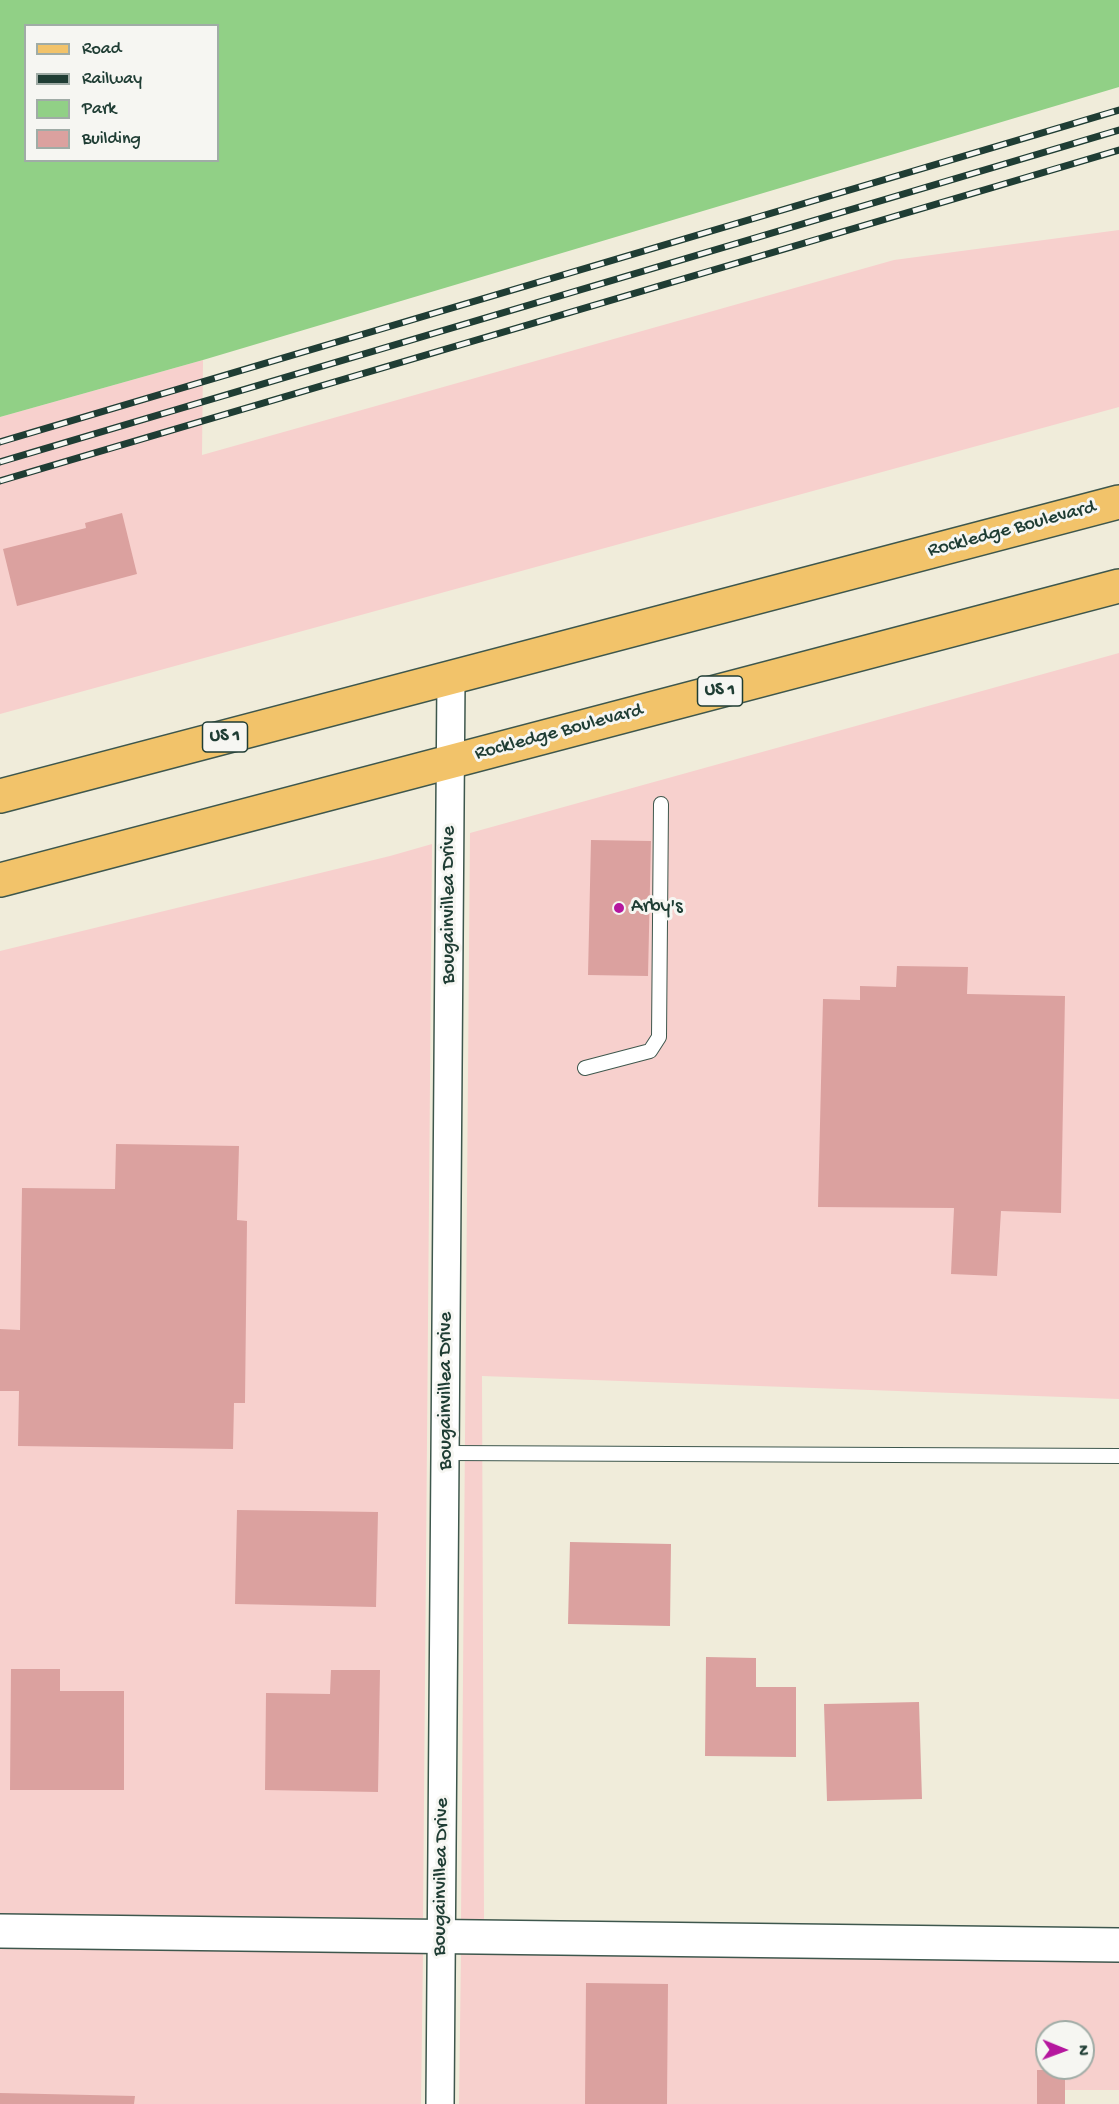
<!DOCTYPE html>
<style>
body{margin:0}
#map{position:relative;width:1119px;height:2104px;overflow:hidden;background:#f0ecda;font-family:"Gochi Hand",sans-serif}
canvas{display:block}
.legend{position:absolute;left:24px;top:24px;width:195px;height:138px;box-sizing:border-box;background:#f6f6f2;border:2px solid #a0aca6;margin:0;padding:8px 10px;list-style:none;font-size:18px;color:#1f3d34}
.legend li{display:flex;align-items:center;gap:12px;height:30px}
.legend b{width:30px;border:2px solid #a0aca6}
.north{position:absolute;left:1035px;top:2020px;width:60px;height:60px;box-sizing:border-box;background:#f6f6f2;border:2px solid #a0aca6;border-radius:50%;rotate:91deg;font-size:16px;font-weight:700;line-height:24px;text-align:center;color:#1f3d34}
.north::after{content:'';display:block;margin:auto;width:21px;height:27px;background:#b5179e;clip-path:polygon(50% 0,100% 100%,50% 72%,0 100%)}
</style>
<div id="map">
<canvas width="1119" height="2104"></canvas>
<ul class="legend">
<li><b style="height:8px;background:#f2c36a"></b>Road</li>
<li><b style="height:8px;background:#1f3d34"></b>Railway</li>
<li><b style="height:16px;background:#91d086"></b>Park</li>
<li><b style="height:16px;background:#dba19f"></b>Building</li>
</ul>
<div class="north">N</div>
</div>
<script>
const ctx = document.querySelector('canvas').getContext('2d');
ctx.lineJoin = 'round';
function fillPath(path, color) { ctx.fillStyle = color; ctx.fill(path, 'evenodd'); }
function strokePath(path, color, width, dash) { ctx.strokeStyle = color; ctx.lineWidth = width; ctx.lineCap = dash ? 'butt' : 'round'; ctx.setLineDash(dash || []); ctx.stroke(path); }
function drawText(font, color, halo, rows, align = 'center') {
  ctx.font = font + ' "Gochi Hand",sans-serif'; ctx.lineWidth = 6; ctx.setLineDash([]); ctx.textBaseline = 'middle'; ctx.strokeStyle = halo; ctx.fillStyle = color; for (const [text, x, y, turn = 0] of rows) {
    ctx.save(); ctx.translate(x, y); ctx.rotate((+turn || 0) * Math.PI / 180); ctx.textAlign = isNaN(turn) ? turn : align; if (halo) ctx.strokeText(text, 0, 0); ctx.fillText(text, 0, 0); ctx.restore();
  }
}
const built = new Path2D(`
 M1119,230V407L0,714V417L203,360L202,455L894,260Z
 M1119,653V1399L482,1376L484,1919H461L470,833Z
 M432,844L423,1918L0,1915V951L390,856Z
 M0,1948L423,1952L421,2104H0Z
 M461,1952L1119,1962V2090H1065L1049,2104H459ZM1047,2032H1083V2068H1047Z`);
const green = new Path2D(`
 M0,0H1119V87L203,360L0,417ZM26,26H218V160H26Z`);
const building = new Path2D(`
 M122,513L137,574L17,606L3,549L86,528L85,523Z
 M591,840L651,841L648,976L588,975Z
 M897,966L968,967L967,994L1065,996L1061,1213L1001,1211L997,1276L951,1274L954,1208L818,1207L823,999L860,1000V986L896,987Z
 M116,1144L239,1146L237,1220L247,1221L245,1403H234L233,1449L18,1446L19,1391H0V1329L20,1330L22,1188L115,1189Z
 M237,1510L378,1512L376,1607L235,1604Z
 M570,1542L671,1544L670,1626L568,1624Z
 M706,1657L756,1658V1687H796V1757L705,1756Z
 M11,1669H60V1691H124V1790H10Z
 M331,1670H380L378,1792L265,1790L266,1693L330,1694Z
 M919,1702L922,1799L827,1801L824,1704Z
 M586,1983L668,1984L667,2104H585Z
 M1037,2070H1065V2104H1037Z
 M0,2093L135,2096L134,2104H0Z`);
const service = new Path2D(`
 M585,1068L650,1051L659,1037L661,804
 M446,1453L1119,1456`);
const minor = new Path2D(`
 M440,2104L451,678`);
const tertiary = new Path2D(`
 M0,1931L1119,1945`);
const primary = new Path2D(`
 M0,796L1119,502
 M0,880L1119,586`);
const rail = new Path2D(`
 M0,442L1119,110
 M0,462L1119,130
 M0,481L1119,150`);
const markers = [
 [619,908,6,"#b5179e"]
];
const shields = [
 [720,691,45],
 [225,737,45]
];
const shieldNames = [
 ["US 1",720,691],
 ["US 1",225,737]
];
const streetNames = [
 ["Rockledge Boulevard",1012,530,-15],
 ["Rockledge Boulevard",559,733,-15],
 ["Bougainvillea Drive",450,905,-90],
 ["Bougainvillea Drive",447,1391,-90],
 ["Bougainvillea Drive",442,1877,-89]
];
const poiNames = [
 ["Arby's",631,908]
];
fillPath(built, '#f7d0cd');
fillPath(green, '#91d086');
fillPath(building, '#dba19f');
strokePath(service, '#3e574d', 16);
strokePath(minor, '#3e574d', 30);
strokePath(tertiary, '#3e574d', 36);
strokePath(primary, '#3e574d', 36);
strokePath(service, '#fff', 14);
strokePath(minor, '#fff', 27);
strokePath(tertiary, '#fff', 33);
strokePath(primary, '#f2c36a', 33);
strokePath(rail, '#1f3d34', 7);
strokePath(rail, '#f6f6f2', 4.5, [14]);
for (const [x, y, r, color] of markers) { const dot = new Path2D(); dot.arc(x, y, r, 0, 2 * Math.PI); ctx.fillStyle = color; ctx.fill(dot); strokePath(dot, '#f6f6f2', 2); }
for (const [x, y, w] of shields) { const box = new Path2D(); box.roundRect(x - w / 2, y - 15, w, 30, 4.5); ctx.fillStyle = '#f6f6f2'; ctx.fill(box); strokePath(box, '#1f3d34', 1.5); }
drawText('bold 18px', '#1f3d34', null, shieldNames);
drawText('20px', '#1f3d34', '#f6f6f2', streetNames);
drawText('20px', '#1f3d34', '#f6f6f2', poiNames, 'left');
</script>
